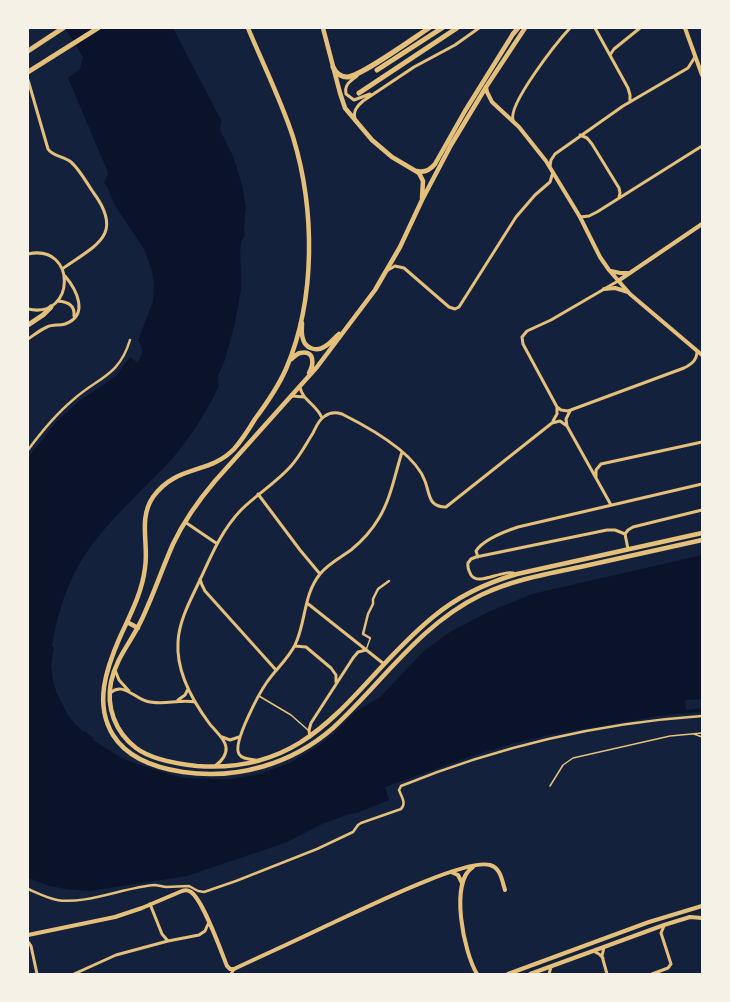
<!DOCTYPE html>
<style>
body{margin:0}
#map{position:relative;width:730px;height:1002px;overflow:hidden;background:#14213d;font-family:"Nunito Sans",sans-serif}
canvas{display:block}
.frame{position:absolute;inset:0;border:29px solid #f6f1e7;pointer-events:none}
</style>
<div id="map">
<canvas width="730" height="1002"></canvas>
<div class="frame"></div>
</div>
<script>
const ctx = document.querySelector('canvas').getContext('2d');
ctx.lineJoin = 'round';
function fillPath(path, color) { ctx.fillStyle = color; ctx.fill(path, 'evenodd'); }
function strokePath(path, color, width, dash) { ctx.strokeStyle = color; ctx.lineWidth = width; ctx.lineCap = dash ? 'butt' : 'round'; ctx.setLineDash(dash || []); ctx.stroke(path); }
const water = new Path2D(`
 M65,28H173L222,122L221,127L233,156L244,190L246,208L244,233L246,235C244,237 242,240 241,243C239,251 242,277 241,288C238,312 232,336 225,359C224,365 220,370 218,376C217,381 220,384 218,388C206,413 190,438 172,459C145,488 115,514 91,546C69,576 58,610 52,646L54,647L51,665L53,680L56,691L67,713L75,724L84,732L85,731L94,739L93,740L120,757L134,763L172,775L187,778L215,779H231L259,774L290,763L318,746L331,736L355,712L380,697L424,651L450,632L488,612L532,594L702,555V712L666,715L554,734L511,744L475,755L385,787L389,800L357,813L349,814L320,825L285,843L187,876L90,891L65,889L50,886L28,878V458L56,422L78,402L116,376L130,357L138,363C142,355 145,349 138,341L153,301L154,284L152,271L144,249L115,206L107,187L104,183L108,174L107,170L68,78L80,69L83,57Z`);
const pier = new Path2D(`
 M223,121L224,126L222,129L235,155L242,174L248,208L246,232L248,234L243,244L244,276L243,291L236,330L227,361L220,377L219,385L218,376L225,361L234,330L241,291L242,277L241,244L243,238L246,235L244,233L246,208L240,174L233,156L220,130L221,123Z
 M104,183L107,187L115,206L144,249L153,278V301L151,279L143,250L114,207L106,188L102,184Z
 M702,699V708L686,710L685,700Z`);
const service = new Path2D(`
 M366,650L370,639
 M259,696L291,715L308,730
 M694,734L702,737
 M550,786L563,765L573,758L670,736L702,733`);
const pedestrian = new Path2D(`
 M28,450C42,431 56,414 74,399C99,377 119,376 130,340
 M370,638L363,634L368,614L373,604V599L378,589L389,581
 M28,889C37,893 47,898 57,900C85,905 125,887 155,885L166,887L189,886L198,891L204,892L236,881L317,849L353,832L358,825L361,823L401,809C407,803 401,796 399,790L401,786C497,747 599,723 702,716`);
const minor = new Path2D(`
 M595,28L628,88L630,95V102
 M610,55L614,49L640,28
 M357,76C351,81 344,84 346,94L354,100L370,94
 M28,80L48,149C53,157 64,156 71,162C80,170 86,182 93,192C125,235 96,245 62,269
 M355,119C353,111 357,106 363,101L414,67L455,45L479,28
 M513,120C508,104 557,42 570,28
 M580,135L587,138L592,144L619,188L620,193L619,197
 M550,166L551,160L555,154L623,106L688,68L695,57
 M580,217L589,216L597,212L702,146
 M28,254C77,243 76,320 28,309
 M388,270L395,266L404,268L449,307L455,309L459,307L516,217L535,195L550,182L553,172
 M58,301C68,302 75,305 74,316
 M28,339C34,335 40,330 47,327C53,324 59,326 65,324C90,315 76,289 65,276
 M300,387C302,400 317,405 322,418
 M292,396L304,397
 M557,407L561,410L568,411L684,368C692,364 697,360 697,351
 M570,411L566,419L567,426L611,505
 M553,421L557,414V407L523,344L522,337L527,331L551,320L618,281
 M596,478V470L601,464L702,442
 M258,494L300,550L320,574
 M185,522L216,543
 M625,534L628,530L633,527L702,510
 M625,534L628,549
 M478,557L476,551C483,540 506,531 518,527L702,484
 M516,574C503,568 479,587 471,575C469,571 467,568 468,563L471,559L476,557L607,530H615L625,534
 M200,579L202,585L205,591L276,670
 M307,603L384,664
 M295,646L306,647L331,668L336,675V682
 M115,670L119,680L129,691
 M110,693C123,682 133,697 146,701C161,706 179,699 195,702
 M178,700L185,695L188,689
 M222,737L230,740L239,737
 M310,737L309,730L311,723L353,658L358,652L366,650
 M255,760C249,759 242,759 239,754C232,743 260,692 267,682C276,669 288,659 295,645C306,623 303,595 320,574C329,563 340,558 351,550C362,541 372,530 379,518C391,498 395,474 402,452
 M216,765C222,761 227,754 226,747C225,738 214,730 209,723C192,700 176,672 178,642C179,621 190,601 199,582C211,556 221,531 241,510C257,494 276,483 291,466C300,456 306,444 313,433C316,427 319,419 325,416C330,412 336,412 342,414C368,427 415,453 425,481C430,494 428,507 446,507L552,423L560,421L567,426
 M150,904L162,934L168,941
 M28,942L31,946L37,974
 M604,947L602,956L607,974
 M593,951L599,954L603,958
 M74,974L116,955L168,941L199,935L205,931L209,922
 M231,974L234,969
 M549,974L551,967
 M652,974L668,968L671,964L661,933L664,926`);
const tertiary = new Path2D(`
 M685,28L702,75
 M486,87L487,92L492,102L519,127L546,161L580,217L600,257L609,270L630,294L702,355
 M611,271L620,273H628
 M618,281L702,224
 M604,289L615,288L628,292
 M473,867C449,882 464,953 477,974
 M451,872L458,875L462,883
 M28,935L115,917L142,908L182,891C185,890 188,890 191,892C203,900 221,951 227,966L230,969H234C266,954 297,940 328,925C357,912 464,858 490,865C501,868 502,881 505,890
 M508,974L649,922L702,906
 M530,974L664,925L690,917L702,918`);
const secondary = new Path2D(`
 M248,28C263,64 281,100 293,137C315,209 316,299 286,369C278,387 267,403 255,419C249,429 242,440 234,449C209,475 177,464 153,497C138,519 149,544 145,568C142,593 130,615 120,637C106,669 94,704 113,735C128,759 156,768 183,772C237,780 292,764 333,728C382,683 419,625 481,595C512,580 546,574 580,567C620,558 661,549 702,540
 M323,28L340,93L345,108L372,140L392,157L419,173L423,181L422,198
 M525,28L486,87L451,145L422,200L400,247L375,290L317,367L215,481C198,501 184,521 173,544C162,569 153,596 141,621C131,642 116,658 111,682C106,707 115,732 136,748C152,760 178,764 197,766C319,775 353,682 433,617C458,596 486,583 517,574L702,533
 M417,171C424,173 430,170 435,164L465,111L513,34
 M302,323C302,328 301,334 303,339C305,348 316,352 324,347C330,344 334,338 339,334
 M290,360C293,358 296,354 300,353C315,350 314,364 309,373
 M127,622L138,628`);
const primary = new Path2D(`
 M513,34L518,28
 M333,67C336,73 340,77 347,77C360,77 415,37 429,28
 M377,70L442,28
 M359,93L457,28
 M28,325L43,315L51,307`);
const trunk = new Path2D(`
 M28,51L63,28
 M28,72L98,28`);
fillPath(water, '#0b132b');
fillPath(pier, '#14213d');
strokePath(service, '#e5c07b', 1.5);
strokePath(pedestrian, '#e5c07b', 2.5);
strokePath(minor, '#e5c07b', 3);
strokePath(tertiary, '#e5c07b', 4);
strokePath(secondary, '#e5c07b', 4.5);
strokePath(primary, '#e5c07b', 5);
strokePath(trunk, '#e5c07b', 5);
</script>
